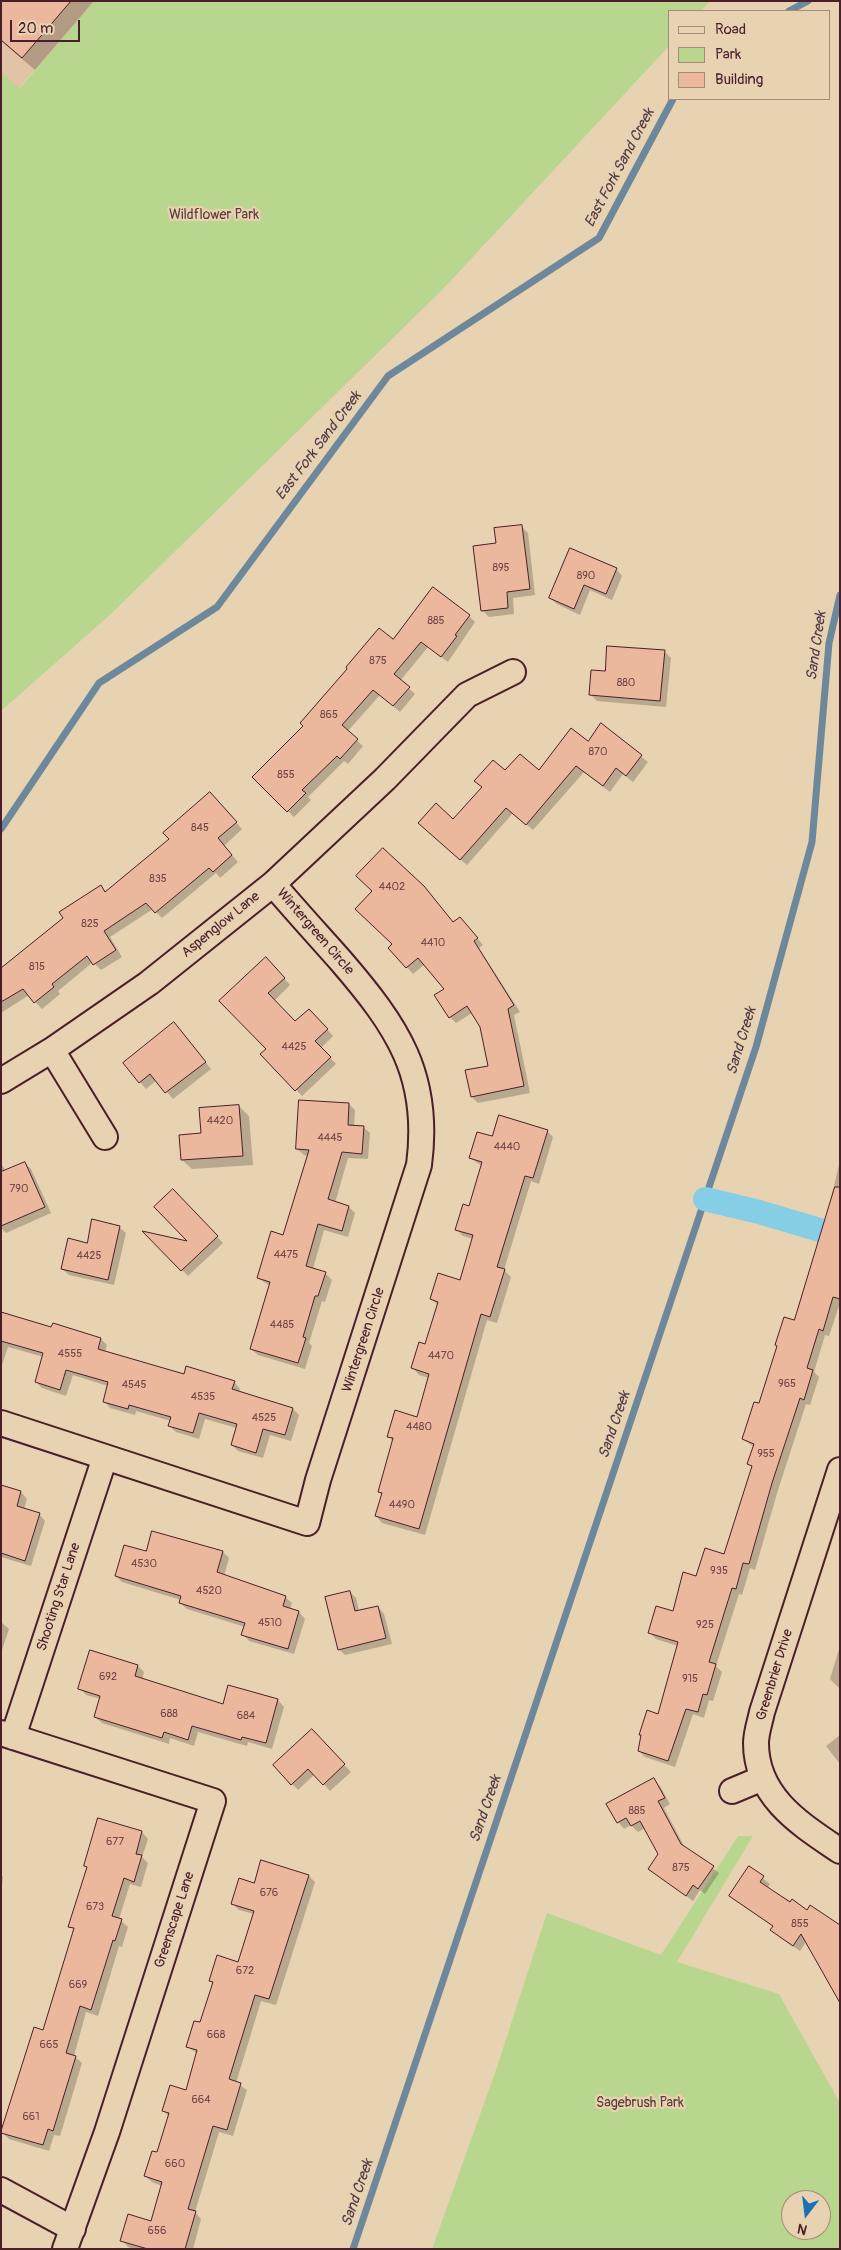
<!DOCTYPE html>
<style>
body{margin:0}
#map{position:relative;width:841px;height:2250px;overflow:hidden;background:#e7d2b1;font-family:Pangolin,sans-serif}
canvas{display:block}
.frame{position:absolute;inset:0;border:2px solid #4a1f2b;pointer-events:none}
.legend{position:absolute;left:668px;top:10px;width:162px;height:90px;box-sizing:border-box;background:#e7d2b1;border:1px solid #a88a7b;margin:0;padding:6px 9px;list-style:none;font-size:15px;color:#4a1f2b}
.legend li{display:flex;align-items:center;gap:10px;height:25px}
.legend b{width:25px;border:1px solid #a88a7b}
.north{position:absolute;left:781px;top:2190px;width:50px;height:50px;box-sizing:border-box;background:#e7d2b1;border:1px solid #a88a7b;border-radius:50%;rotate:195deg;font-size:14px;font-weight:700;line-height:20px;text-align:center;color:#4a1f2b}
.north::after{content:'';display:block;margin:auto;width:18px;height:22px;background:#1f6fb2;clip-path:polygon(50% 0,100% 100%,50% 72%,0 100%)}
.scale{position:absolute;left:10px;top:20px;width:70px;height:22px;box-sizing:border-box;border:2px solid #4a1f2b;border-top:0;padding-left:6px;font-size:15px;line-height:18px;white-space:nowrap;color:#4a1f2b;-webkit-text-stroke:4px #e7d2b1;paint-order:stroke}
</style>
<div id="map">
<canvas width="841" height="2250"></canvas>
<div class="frame"></div>
<ul class="legend">
<li><b style="height:6px;background:#e7d2b1"></b>Road</li>
<li><b style="height:14px;background:#b9d68e"></b>Park</li>
<li><b style="height:14px;background:#ebb89e"></b>Building</li>
</ul>
<div class="north">N</div>
<div class="scale">20 m</div>
</div>
<script>
const ctx = document.querySelector('canvas').getContext('2d');
ctx.lineJoin = 'round';
function fillPath(path, color) { ctx.fillStyle = color; ctx.fill(path, 'evenodd'); }
function strokePath(path, color, width, dash) { ctx.strokeStyle = color; ctx.lineWidth = width; ctx.lineCap = dash ? 'butt' : 'round'; ctx.setLineDash(dash || []); ctx.stroke(path); }
function drawText(font, color, halo, rows, align = 'center') {
  ctx.font = font + ' Pangolin,sans-serif'; ctx.lineWidth = 4.5; ctx.setLineDash([]); ctx.textBaseline = 'middle'; ctx.strokeStyle = halo; ctx.fillStyle = color; for (const [text, x, y, turn = 0] of rows) {
    ctx.save(); ctx.translate(x, y); ctx.rotate((+turn || 0) * Math.PI / 180); ctx.textAlign = isNaN(turn) ? turn : align; if (halo) ctx.strokeText(text, 0, 0); ctx.fillText(text, 0, 0); ctx.restore();
  }
}
const built = new Path2D(`
 M1,1H94L19,88L1,72Z`);
const green = new Path2D(`
 M94,1H710L701,11H670V45L443,289L112,613L1,711V72L20,88Z
 M738,1836H753L677,1962L779,1994L840,2103V2249H432L497,2067L547,1913L661,1955ZM791,2200H821V2230H791Z`);
const shadow = new Path2D(`
 M1,1H94L35,70L1,41Z
 M522,527L528,533L535,595L513,598L514,614L489,617L482,610L498,544Z
 M616,569L622,576L612,600L590,590L580,615L557,604L550,598Z
 M469,616L475,622L448,662L428,647L400,681L415,694L400,712L380,695L347,732L363,746L348,764L344,761L308,797L311,800L294,817L254,777L393,641Z
 M664,651L671,658L666,707L597,701L590,694L606,672Z
 M602,725L648,762L633,782L623,774L610,792L584,772L533,830L513,813L467,865L426,830L454,821L506,772H539L589,742Z
 M216,800L242,829L224,846L238,862L220,878L216,873L162,918L153,909L110,937L122,957L101,970L93,962L58,991L60,994L42,1009L29,995L1,1013V969L101,887L107,893Z
 M454,923L466,925L483,945L479,948L520,1012L514,1015L530,1093L478,1103L472,1097L489,1067L481,1026L472,1013L456,1023L450,1017L446,989L425,964L413,974L390,948Z
 M266,959L290,985L274,1001L295,1023L309,1010L333,1036L321,1048L336,1064L302,1096L262,1054L267,1049Z
 M180,1030L211,1069L173,1099L157,1080L146,1089L124,1063Z
 M349,1104L355,1110L354,1126L363,1127L370,1133L368,1159L348,1158L335,1203L349,1207L355,1213L348,1237L324,1230L313,1269L325,1273L332,1280L325,1302L322,1301L309,1343L312,1346L305,1369L258,1355L251,1349L270,1286L258,1278L284,1236L308,1156L304,1155L297,1149Z
 M239,1106L249,1116L253,1165L192,1169L182,1160L202,1134Z
 M547,1131L553,1137L539,1184L531,1181L504,1270L511,1277L497,1323L487,1320L425,1535L382,1523L376,1516L382,1495L379,1492L394,1442L388,1436L418,1418L429,1378L419,1375L413,1368L426,1346L438,1305L431,1299L461,1282L473,1239L463,1236L457,1230L470,1207L482,1166L470,1158Z
 M840,1160V1303L829,1336L825,1335L814,1372L819,1377L810,1405L806,1404L778,1490L755,1570L750,1568L742,1595L739,1594L716,1666L722,1672L713,1701L709,1700L704,1718L693,1714L675,1767L645,1757L639,1751L642,1736L640,1734L658,1715L678,1646L656,1639L650,1633L674,1613L697,1577L725,1556L752,1467L749,1464L754,1447L743,1439L795,1321L827,1217Z
 M25,1163L31,1169L51,1213L6,1233L1,1228V1164L6,1171Z
 M173,1190L223,1243L188,1276L146,1233L191,1243Z
 M119,1227L126,1233L114,1285L69,1275L62,1269L88,1244Z
 M1,1314L52,1328L54,1324L101,1339L107,1345L105,1352L184,1375L234,1382L240,1389L239,1393L293,1409L299,1415L291,1441L270,1435L263,1458L238,1451L232,1445L237,1428L205,1419L199,1439L176,1432L169,1426L171,1421L136,1411L135,1415L110,1408L104,1401L108,1386L73,1375L66,1396L42,1388L36,1382L44,1357L8,1347L1,1368Z
 M1,1486L21,1492L27,1499L24,1509L39,1514L45,1521L31,1566L1,1557Z
 M223,1552L229,1558L224,1576L285,1597L292,1603L290,1609L299,1612L305,1619L294,1654L249,1641L243,1634L245,1627L187,1609L180,1603L181,1600L122,1582L116,1576L146,1553Z
 M350,1592L356,1598L359,1611L378,1607L384,1614L392,1644L345,1655L339,1649Z
 M1,1622L9,1629L1,1653Z
 M840,1646V1689L830,1679Z
 M138,1666L144,1672L142,1680L224,1705L278,1700L284,1707L272,1749L248,1742L247,1746L198,1732L194,1746L170,1738L169,1744L102,1723L95,1717L101,1699L86,1695L80,1688Z
 M312,1730L351,1772L330,1791L315,1774L298,1790L274,1765Z
 M840,1735V1764L826,1746Z
 M654,1780L660,1786L670,1804L664,1808L685,1848L719,1873L705,1894L700,1890L693,1901L649,1869L659,1854L645,1828L638,1832L631,1825L624,1829L618,1822Z
 M99,1819L142,1832L148,1839L142,1857L148,1863L141,1887L130,1884L119,1919L128,1927L122,1947L119,1946L98,2016L86,2012L74,2056L82,2063L60,2136L54,2135L49,2151L9,2139L2,2132L44,2031L75,1931L70,1926L88,1869L85,1866Z
 M750,1868L770,1884L767,1888L808,1911L806,1942L800,1951L778,1936L772,1930L774,1927L730,1896Z
 M1,1875L3,1877L1,1892Z
 M309,1876L315,1882L276,2005L261,2001L236,2083L247,2090L233,2136L219,2132L195,2212L201,2219L193,2249H135L128,2247L122,2240L151,2222L162,2186L152,2182L145,2176L158,2154L169,2117L164,2111L187,2091L198,2054L188,2047L201,2024L213,1984L211,1981L239,1963L254,1914L239,1910L233,1904L255,1884Z`);
const stream = new Path2D(`
 M789,11L808,1
 M1,829L99,683L217,607L388,376L599,238L673,99
 M353,2249L756,1047L812,842L829,643L840,595`);
const canal = new Path2D(`
 M705,1199L759,1212L840,1236`);
const building = new Path2D(`
 M1,1H71L22,58L1,40Z
 M522,525L530,589L507,592L508,608L481,611L473,546L496,543L494,528Z
 M570,548L617,568L606,594L584,585L574,609L549,598Z
 M433,587L470,615L455,635L457,636L441,657L421,642L394,674L410,687L393,706L373,690L342,725L358,739L340,759L337,756L302,790L306,793L287,812L252,777L303,726L300,723L347,669L346,667L379,628L393,639Z
 M607,646L665,650L660,701L589,695L591,670L605,671Z
 M601,723L642,755L626,776L616,768L603,786L576,766L526,825L506,808L460,860L418,823L436,803L453,819L482,787L474,781L493,760L505,770L520,754L539,770L571,728L588,741Z
 M210,792L237,822L218,838L232,855L213,872L209,868L155,913L146,903L104,931L116,950L93,965L87,956L52,984L54,987L34,1003L23,989L1,1002V968L63,918L59,912L101,885L105,892L169,839L163,833Z
 M383,848L424,886L453,922L460,917L478,938L474,941L514,1005L508,1009L524,1086L471,1097L465,1070L488,1066L480,1027L467,1006L449,1018L434,995L444,989L418,958L406,968L388,948L392,944L355,909L372,891L356,876Z
 M266,957L285,978L268,993L295,1021L309,1009L328,1029L315,1041L331,1057L295,1091L260,1054L266,1049L219,1001Z
 M174,1022L206,1062L165,1093L150,1074L139,1083L123,1063Z
 M299,1100L349,1103L348,1125L364,1126L362,1154L342,1152L328,1199L349,1206L342,1231L318,1224L306,1266L326,1272L318,1296H315L303,1337L306,1338L298,1363L250,1349L270,1282L257,1278L271,1231L283,1235L309,1150L296,1149Z
 M239,1105L243,1156L181,1160L179,1135L201,1133L199,1108Z
 M499,1115L548,1130L533,1178L525,1176L497,1267L505,1269L490,1317L481,1314L419,1529L375,1516L382,1493L378,1492L393,1438L387,1437L395,1410L417,1417L429,1374L411,1368L419,1342L425,1344L438,1302L430,1299L438,1273L460,1280L473,1235L455,1230L463,1204L469,1206L482,1162L469,1158L477,1132L492,1136Z
 M25,1162L45,1207L1,1226V1172Z
 M835,1187H840V1299L833,1297L823,1331L819,1329L807,1368L813,1370L804,1400L800,1398L772,1483L749,1564L743,1563L736,1589L732,1588L709,1662L716,1664L707,1695L703,1694L698,1712L686,1709L668,1761L638,1751L641,1735H639L647,1710L658,1714L678,1642L648,1633L656,1606L673,1611L683,1572L696,1576L705,1548L724,1554L752,1466L747,1464L754,1444L742,1439L754,1402L759,1403L777,1346L775,1345L784,1317L794,1320Z
 M173,1189L218,1236L181,1271L142,1231L187,1241L154,1207Z
 M92,1219L120,1226L108,1280L61,1269L68,1238L87,1243Z
 M1,1312L51,1327L53,1323L101,1338L98,1349L184,1374L186,1366L235,1381L232,1389L293,1408L285,1435L263,1429L256,1453L231,1445L237,1424L199,1413L193,1433L168,1426L171,1417L129,1405L128,1409L103,1402L108,1382L66,1370L60,1390L35,1382L43,1353L1,1341Z
 M1,1485L21,1491L17,1506L40,1513L25,1561L1,1553Z
 M152,1531L223,1551L217,1572L286,1596L283,1606L299,1611L288,1649L241,1635L245,1623L179,1603L181,1596L115,1576L124,1545L146,1551Z
 M350,1591L355,1611L378,1606L386,1638L338,1650L325,1597Z
 M90,1650L138,1665L135,1676L223,1704L228,1685L278,1699L266,1743L242,1737L241,1740L192,1726L188,1740L164,1732L162,1738L94,1717L100,1696L78,1689Z
 M312,1729L345,1764L323,1785L308,1769L291,1785L273,1765Z
 M654,1778L665,1798L658,1801L681,1844L714,1866L698,1889L693,1885L686,1896L648,1869L658,1854L640,1821L631,1826L626,1818L617,1823L606,1804Z
 M98,1818L142,1831L136,1854L142,1855L134,1882L124,1878L112,1916L122,1919L115,1941L113,1940L91,2010L80,2006L66,2053L76,2056L53,2131L48,2129L43,2145L1,2133V2131L34,2027L43,2030L74,1928L68,1927L87,1867L84,1866Z
 M261,1860L309,1875L269,1999L255,1995L229,2079L241,2083L227,2130L213,2126L188,2209L196,2211L185,2249H148L120,2241L128,2214L151,2221L162,2182L144,2176L152,2151L157,2152L169,2113L162,2111L170,2085L186,2090L197,2050L186,2047L194,2021L200,2022L213,1982L209,1981L217,1955L238,1962L254,1911L231,1904L239,1878L254,1883Z
 M749,1866L764,1876L760,1882L790,1902L792,1899L807,1910L810,1905L840,1925V2003L801,1934L793,1946L770,1930L773,1926L729,1896Z`);
const street = new Path2D(`
 M52,1050L105,1137
 M1,1081L52,1050L149,983L273,884L385,779L467,695L513,672
 M1,1423L307,1523L318,1480L419,1165C431,1075 397,1026 341,961C318,935 295,910 273,884
 M840,1470L762,1712C760,1722 756,1733 756,1743C756,1797 800,1824 840,1851
 M1,1733L213,1801L107,2132L65,2249
 M13,1737L105,1457
 M732,1791L763,1778
 M1,2190L73,2229`);
const numberNames = [
 ["895",501,568],
 ["890",586,576],
 ["885",436,621],
 ["875",378,661],
 ["880",626,683],
 ["865",329,715],
 ["870",598,752],
 ["855",286,775],
 ["845",200,828],
 ["835",158,879],
 ["4402",392,887],
 ["825",90,924],
 ["4410",433,943],
 ["815",37,967],
 ["4425",294,1047],
 ["4420",220,1121],
 ["4445",330,1138],
 ["4440",507,1147],
 ["790",19,1189],
 ["4475",286,1255],
 ["4425",89,1256],
 ["4485",282,1325],
 ["4555",70,1354],
 ["4470",441,1356],
 ["965",787,1384],
 ["4545",134,1385],
 ["4535",203,1397],
 ["4525",264,1418],
 ["4480",419,1427],
 ["955",766,1454],
 ["4490",402,1505],
 ["4530",144,1564],
 ["935",719,1571],
 ["4520",209,1591],
 ["4510",270,1623],
 ["925",705,1625],
 ["692",108,1677],
 ["915",690,1679],
 ["688",169,1714],
 ["684",246,1716],
 ["885",637,1811],
 ["677",115,1842],
 ["875",681,1868],
 ["676",269,1893],
 ["673",95,1907],
 ["855",800,1924],
 ["672",245,1971],
 ["669",78,1985],
 ["668",216,2035],
 ["665",49,2045],
 ["664",201,2100],
 ["661",31,2117],
 ["660",175,2164],
 ["656",157,2231]
];
const parkNames = [
 ["Wildflower Park",214,215],
 ["Sagebrush Park",640,2103]
];
const streetNames = [
 ["Aspenglow Lane",221,925,-39],
 ["Wintergreen Circle",315,932,49],
 ["Wintergreen Circle",364,1340,-72],
 ["Shooting Star Lane",59,1597,-72],
 ["Greenbrier Drive",775,1675,-73],
 ["Greenscape Lane",175,1920,-72]
];
const waterNames = [
 ["East Fork Sand Creek",620,168,-62],
 ["East Fork Sand Creek",319,446,-53],
 ["Sand Creek",817,646,-82],
 ["Sand Creek",742,1041,-73],
 ["Sand Creek",615,1425,-71],
 ["Sand Creek",486,1809,-71],
 ["Sand Creek",358,2193,-71]
];
fillPath(built, '#e2c3a6');
fillPath(green, '#b9d68e');
fillPath(shadow, '#0003');
strokePath(stream, '#6d889b', 7);
strokePath(canal, '#85cee6', 24);
fillPath(building, '#ebb89e');
strokePath(building, '#4a1f2b', 1);
strokePath(street, '#4a1f2b', 28);
strokePath(street, '#e7d2b1', 24);
drawText('11px', '#724548', null, numberNames);
drawText('14px', '#5b3a3a', '#e7d2b1', parkNames);
drawText('14px', '#4a1f2b', '#e7d2b1', streetNames);
drawText('italic 15px', '#533947', '#e7d2b1', waterNames);
</script>
